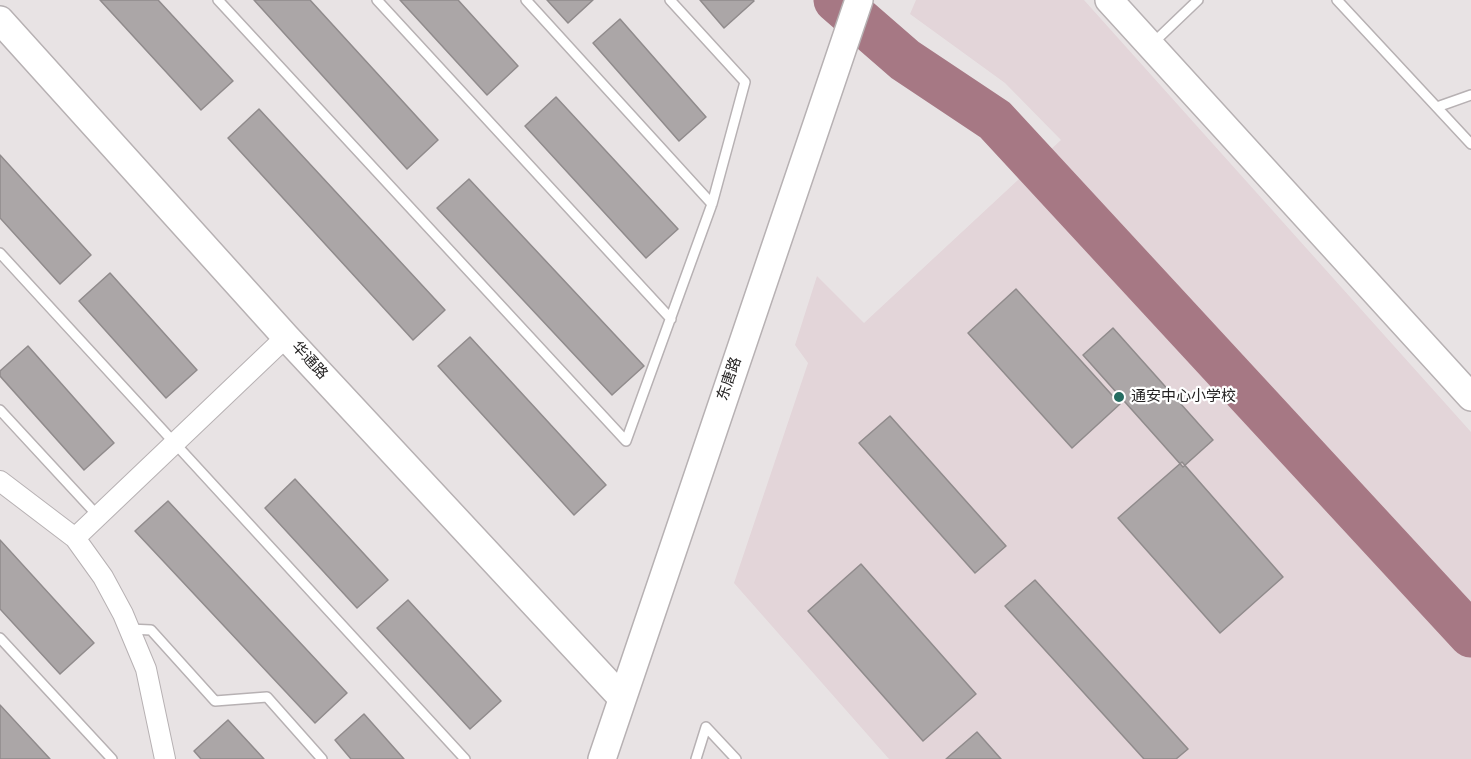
<!DOCTYPE html>
<meta charset="utf-8">
<style>
body{margin:0}
canvas{display:block;background:#e8e3e4}
</style>
<canvas width="1471" height="759"></canvas>
<script>
const ctx = document.querySelector('canvas').getContext('2d');
ctx.lineJoin = 'round';
function fillPath(path, color) { ctx.fillStyle = color; ctx.fill(path, 'evenodd'); }
function strokePath(path, color, width, dash) { ctx.strokeStyle = color; ctx.lineWidth = width; ctx.lineCap = dash ? 'butt' : 'round'; ctx.setLineDash(dash || []); ctx.stroke(path); }
function drawText(font, color, halo, rows, align = 'center') {
  ctx.font = font + ' Poppins,"Noto Sans SC",sans-serif'; ctx.lineWidth = 4.5; ctx.setLineDash([]); ctx.textBaseline = 'middle'; ctx.strokeStyle = halo; ctx.fillStyle = color; for (const [text, x, y, turn = 0] of rows) {
    ctx.save(); ctx.translate(x, y); ctx.rotate((+turn || 0) * Math.PI / 180); ctx.textAlign = isNaN(turn) ? turn : align; if (halo) ctx.strokeText(text, 0, 0); ctx.fillText(text, 0, 0); ctx.restore();
  }
}
const built = new Path2D(`
 M916,0H1084L1471,432V759H889L734,583L808,363L795,345L817,276L864,323L1061,140L1005,83L910,14Z`);
const river = new Path2D(`
 M836,0L905,60L995,120L1471,635`);
const building = new Path2D(`
 M100,0H158L233,81L201,110Z
 M254,0H310L438,140L407,169Z
 M400,0H458L518,66L487,95Z
 M547,0H593L568,23Z
 M700,0H753L754,1L724,28Z
 M620,19L706,117L679,141L593,43Z
 M556,97L678,229L646,258L525,126Z
 M259,109L445,310L413,340L228,138Z
 M0,155L91,255L60,284L0,218Z
 M469,179L644,366L612,395L437,208Z
 M110,273L197,370L166,398L79,301Z
 M1016,289L1120,404L1072,448L968,333Z
 M1113,328L1213,440L1183,467L1083,355Z
 M470,337L606,485L574,515L438,366Z
 M28,346L114,443L84,470L0,376V371Z
 M890,416L1006,546L975,573L859,443Z
 M1182,462L1283,577L1220,633L1118,518Z
 M295,479L388,580L357,608L265,508Z
 M168,501L347,693L315,723L135,531Z
 M0,540L94,643L60,674L0,609Z
 M861,564L976,694L923,741L808,611Z
 M1035,580L1188,749L1176,759H1144L1005,606Z
 M408,600L501,701L470,729L377,628Z
 M0,705L50,759H0Z
 M364,714L404,759H351L335,740Z
 M228,720L264,759H201L194,751Z
 M977,732L1001,759H946Z`);
const lane = new Path2D(`
 M218,0L626,441L712,204L745,82L670,0
 M377,0L671,319
 M526,0L712,204
 M1337,0L1471,144
 M1152,44L1198,0
 M1437,107L1471,95
 M0,253L465,759
 M0,410L98,516
 M129,629L151,630L215,701L267,697L322,759
 M0,638L112,759
 M696,759L706,727L736,759`);
const street = new Path2D(`
 M0,481L75,538L103,577L123,614L146,669L165,759
 M75,538L286,337`);
const secondary = new Path2D(`
 M1109,0L1471,397
 M0,20L286,337L622,698
 M602,759L859,0`);
const markers = [
 [1119,397,6,"#256c61"]
];
const streetNames = [
 ["华通路",309,361,47],
 ["东唐路",730,379,-71]
];
const poiNames = [
 ["通安中心小学校",1131,397]
];
fillPath(built, '#e3d5d9');
strokePath(river, '#a67884', 45);
fillPath(building, '#aba6a7');
strokePath(building, '#908b8c', 1.5);
strokePath(lane, '#b7b1b3', 12);
strokePath(street, '#b7b1b3', 22);
strokePath(secondary, '#b7b1b3', 30);
strokePath(lane, '#fff', 9);
strokePath(street, '#fff', 20);
strokePath(secondary, '#fff', 27);
for (const [x, y, r, color] of markers) { const dot = new Path2D(); dot.arc(x, y, r, 0, 2 * Math.PI); ctx.fillStyle = color; ctx.fill(dot); strokePath(dot, '#fff', 2); }
drawText('15px', '#242222', '#fff', streetNames);
drawText('15px', '#242222', '#fff', poiNames, 'left');
</script>
